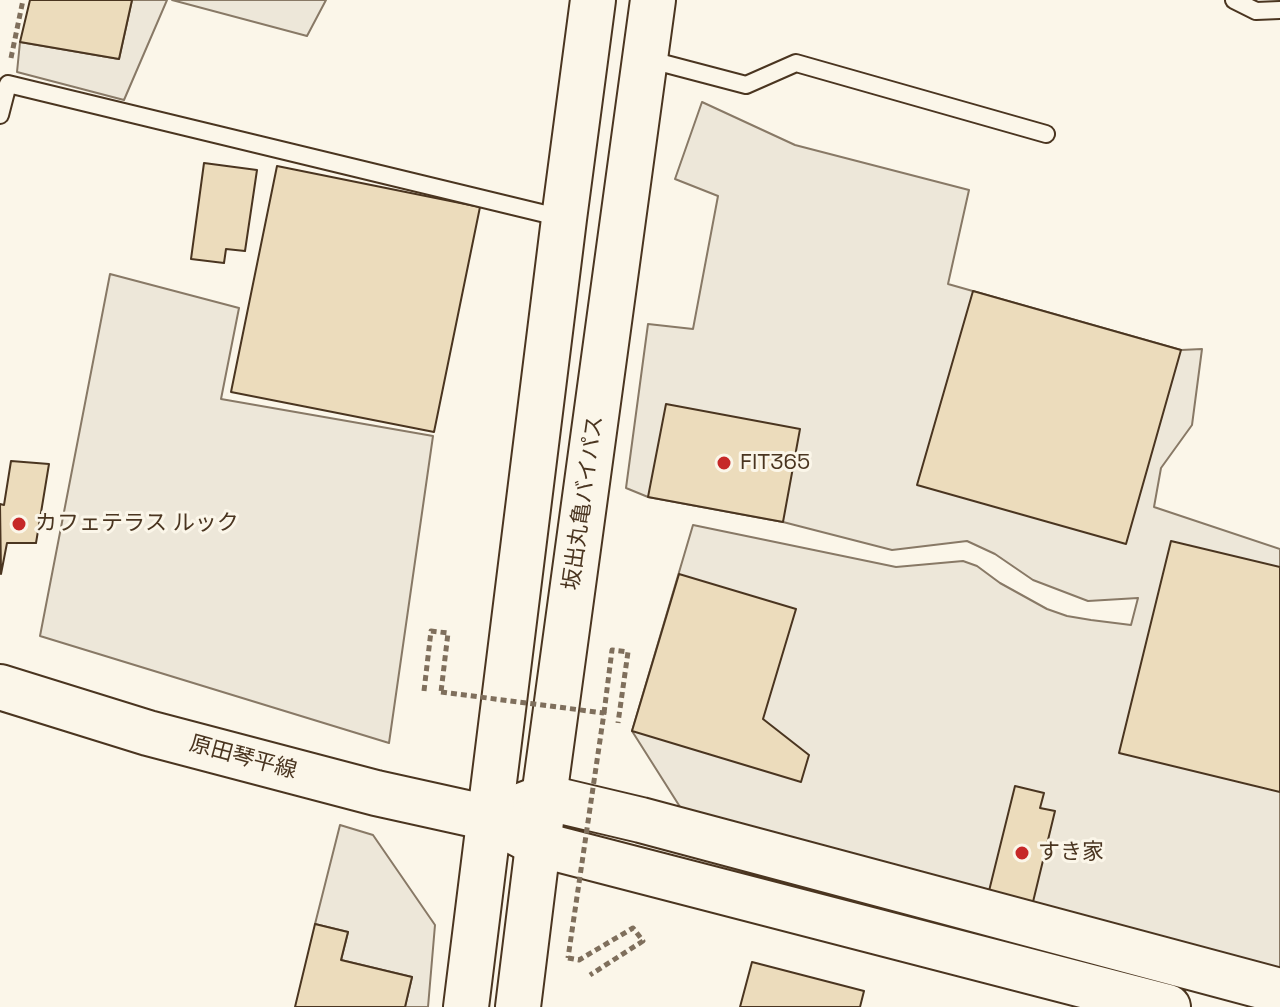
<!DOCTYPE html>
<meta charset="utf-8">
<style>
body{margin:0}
canvas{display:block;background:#fbf6e9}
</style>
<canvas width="1280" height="1007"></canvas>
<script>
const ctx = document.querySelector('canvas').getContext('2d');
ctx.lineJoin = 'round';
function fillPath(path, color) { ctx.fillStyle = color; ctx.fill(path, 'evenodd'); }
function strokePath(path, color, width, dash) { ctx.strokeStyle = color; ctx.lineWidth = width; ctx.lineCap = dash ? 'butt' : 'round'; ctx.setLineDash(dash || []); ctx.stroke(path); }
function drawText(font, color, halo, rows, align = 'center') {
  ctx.font = font + ' "Space Grotesk","Noto Sans JP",sans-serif'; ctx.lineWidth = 6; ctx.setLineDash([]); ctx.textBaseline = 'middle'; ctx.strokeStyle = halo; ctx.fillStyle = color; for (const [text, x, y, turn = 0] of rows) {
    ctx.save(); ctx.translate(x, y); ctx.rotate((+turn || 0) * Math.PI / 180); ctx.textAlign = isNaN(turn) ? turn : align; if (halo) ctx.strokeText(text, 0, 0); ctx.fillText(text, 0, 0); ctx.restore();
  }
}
const parking = new Path2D(`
 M132,0H167L124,100L17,72L20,42L119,59Z
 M172,0H326L307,36Z
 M702,102L795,145L969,190L948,284L1181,350L1202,349L1192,425L1161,468L1154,507L1280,549V972L682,810L632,731L693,525L896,567L963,561L977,566L1000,583L1047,609L1067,616L1091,620L1131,625L1138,598L1088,601L1033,580L995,554L967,541L892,550L783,522L648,497L626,488L648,324L693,329L718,196L675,179Z
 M110,274L239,308L221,399L433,436L389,743L40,636Z
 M340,825L373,835L435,925L428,1007H405L412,977L341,960L348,932L315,924Z`);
const building = new Path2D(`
 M30,0H132L119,59L20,42Z
 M204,163L257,170L245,251L226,249L224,263L191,259Z
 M277,166L480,207L434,432L231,392Z
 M973,291L1181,350L1126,544L917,485Z
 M666,404L800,429L783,522L648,497Z
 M11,461L49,464L36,543H7L1,574L0,504L4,505Z
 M1171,541L1280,567V792L1119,753Z
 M679,574L796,609L763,719L809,755L801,782L632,731Z
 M1015,786L1044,793L1040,808L1055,811L1032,906L988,895Z
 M315,924L348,932L341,960L412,977L405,1007H295Z
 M752,962L864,991L860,1007H740Z`);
const path = new Path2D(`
 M11,58L23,0
 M424,691L431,631L448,633L441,692
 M604,713L612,650L628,652L618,723
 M568,958L579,960L633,928L643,941L590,975`);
const lane = new Path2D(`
 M1234,0L1256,11L1280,10
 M647,59L746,85L796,63L1046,134
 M0,115L8,84L562,218`);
const secondary = new Path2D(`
 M0,687L148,733L376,793L489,818L538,844L1168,1007
 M510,810L544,797L641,820L1280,991`);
const highway = new Path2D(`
 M466,1007L564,219L593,0
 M518,1007L544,797L653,0`);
const pathBridge = new Path2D(`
 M441,692L604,713L568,958`);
const markers = [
 [724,463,8,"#c62828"],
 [19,524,8,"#c62828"],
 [1022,853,8,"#c62828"]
];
const poiNames = [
 ["FIT365",740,463],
 ["カフェテラス ルック",35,524],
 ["すき家",1038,853]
];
const streetNames = [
 ["坂出丸亀バイパス",584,503,-82],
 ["原田琴平線",243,758,15]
];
fillPath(parking, '#ede7d9');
strokePath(parking, '#887966', 2);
fillPath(building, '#ecdcbc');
strokePath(building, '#4a3520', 2);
strokePath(lane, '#4a3520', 20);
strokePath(secondary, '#4a3520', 48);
strokePath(highway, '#4a3520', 48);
strokePath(path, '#7f6f5c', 5, [6, 4]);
strokePath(lane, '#fbf6e9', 16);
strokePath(secondary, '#fbf6e9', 44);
strokePath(highway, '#fbf6e9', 44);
strokePath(pathBridge, '#7f6f5c', 5, [6, 4]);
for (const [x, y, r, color] of markers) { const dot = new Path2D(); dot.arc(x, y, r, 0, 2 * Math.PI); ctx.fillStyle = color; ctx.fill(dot); strokePath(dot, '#fbf6e9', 3); }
drawText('22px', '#4a3520', '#fbf6e9', poiNames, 'left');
drawText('22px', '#4a3520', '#fbf6e9', streetNames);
</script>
